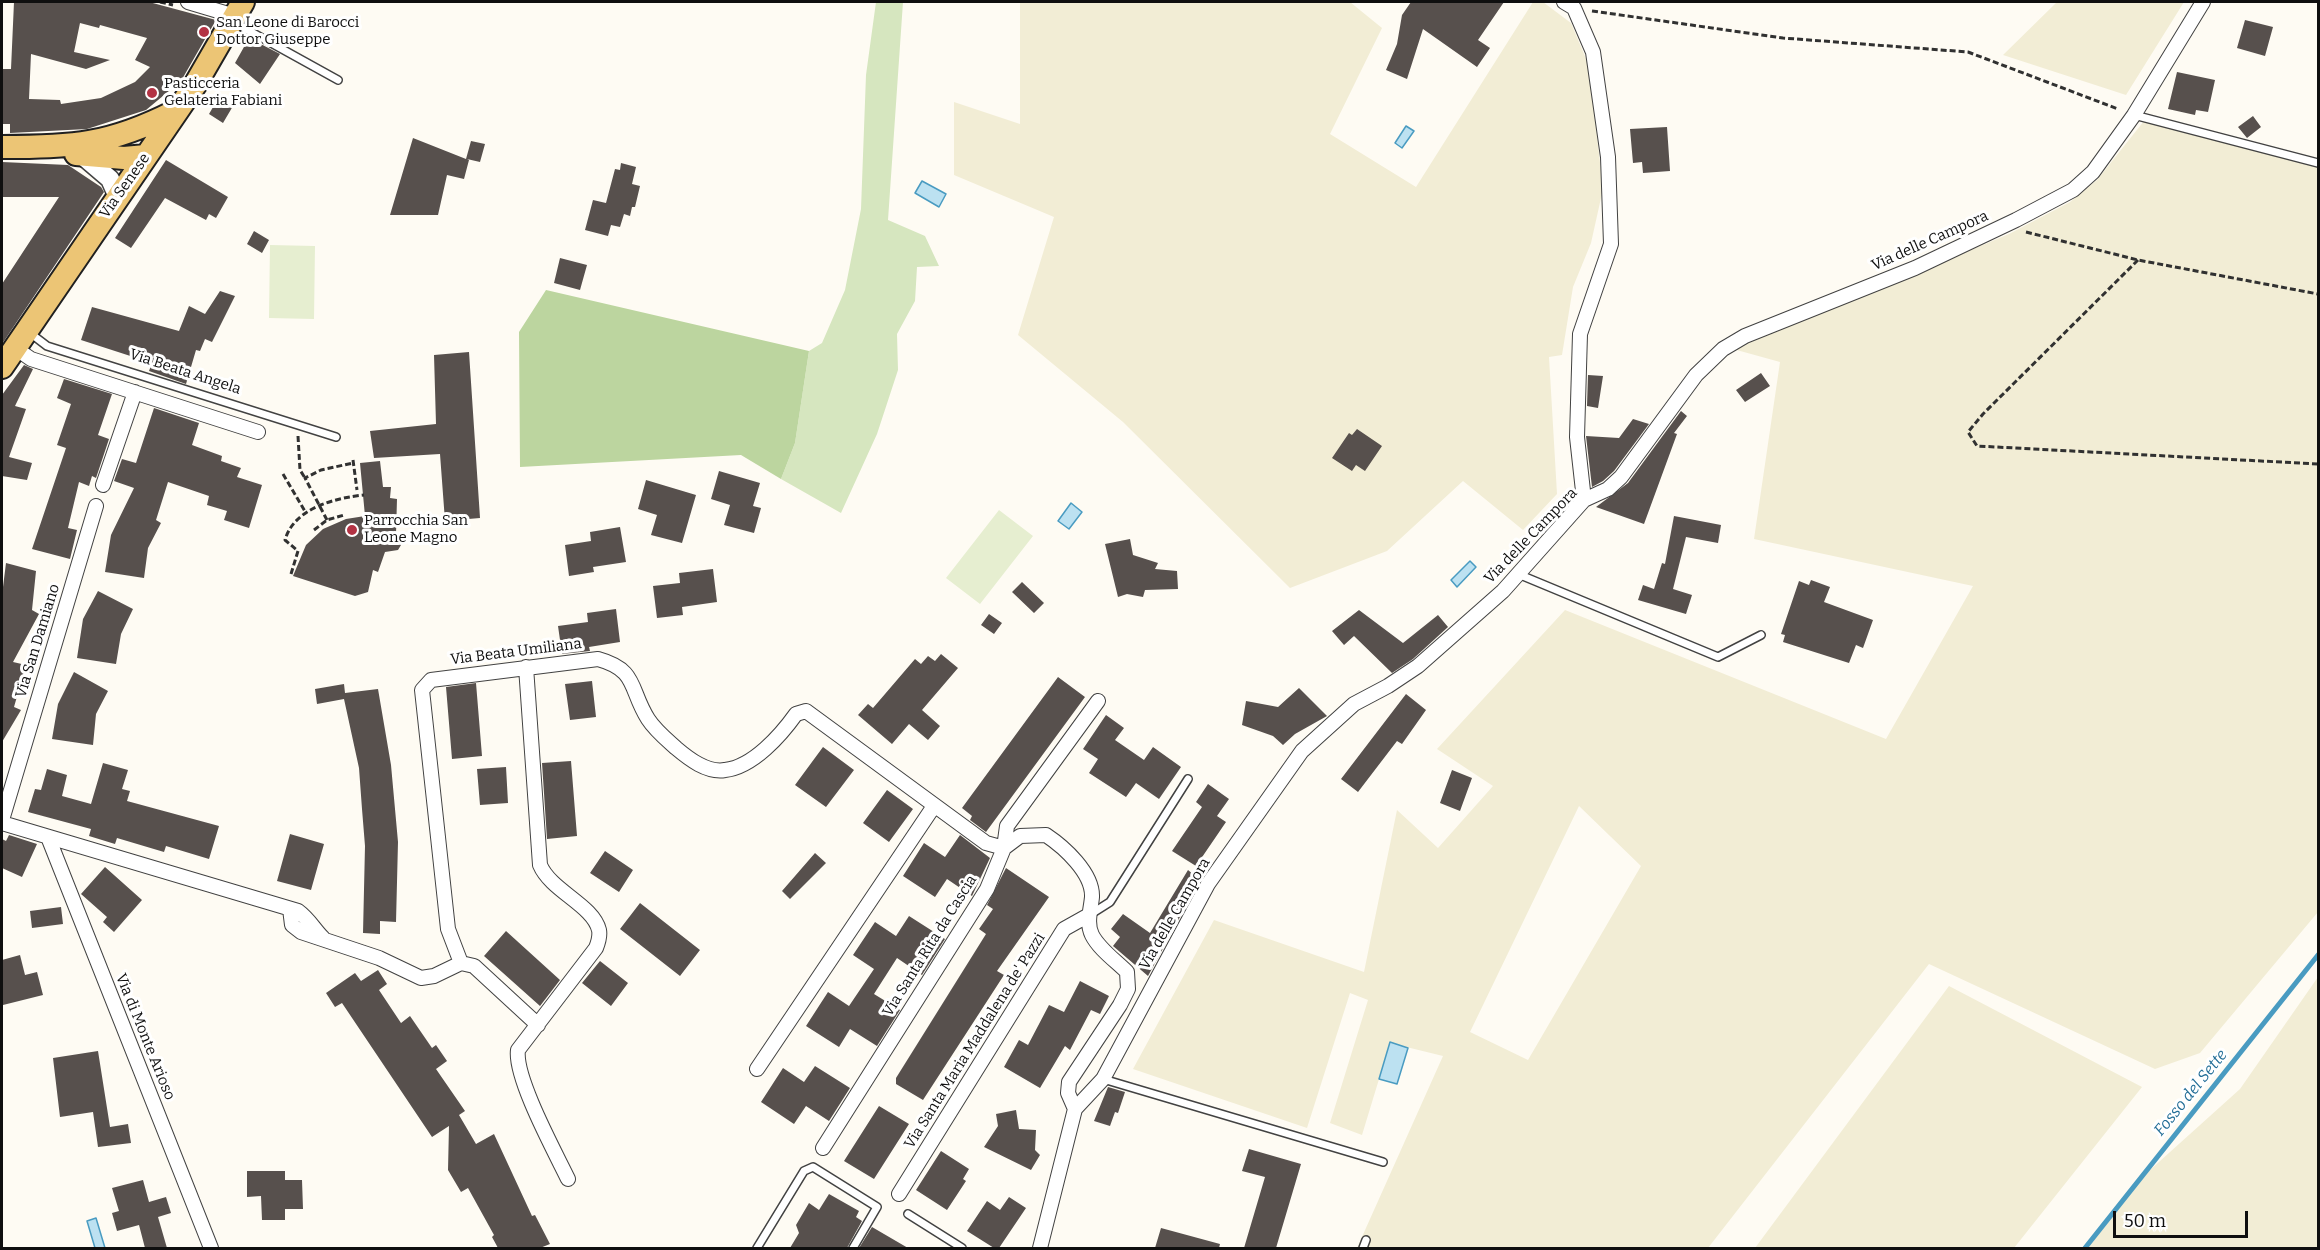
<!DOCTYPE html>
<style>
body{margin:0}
#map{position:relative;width:2320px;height:1250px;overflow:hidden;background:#fefbf3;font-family:Bitter,serif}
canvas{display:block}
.frame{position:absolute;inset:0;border:3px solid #0f0f0f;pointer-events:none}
.scale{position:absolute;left:2113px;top:1211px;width:135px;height:27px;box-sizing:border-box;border:3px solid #0f0f0f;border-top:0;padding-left:8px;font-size:18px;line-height:21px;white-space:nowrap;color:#0f0f0f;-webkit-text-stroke:4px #fff;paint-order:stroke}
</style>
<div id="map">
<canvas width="2320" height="1250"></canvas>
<div class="frame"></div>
<div class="scale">50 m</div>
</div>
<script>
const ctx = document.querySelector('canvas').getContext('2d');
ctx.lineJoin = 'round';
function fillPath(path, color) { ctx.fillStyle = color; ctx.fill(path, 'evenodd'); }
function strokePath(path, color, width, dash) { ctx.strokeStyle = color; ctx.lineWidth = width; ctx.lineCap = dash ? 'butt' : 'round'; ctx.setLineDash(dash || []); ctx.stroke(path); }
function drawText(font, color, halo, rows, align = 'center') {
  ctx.font = font + ' Bitter,serif'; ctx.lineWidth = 6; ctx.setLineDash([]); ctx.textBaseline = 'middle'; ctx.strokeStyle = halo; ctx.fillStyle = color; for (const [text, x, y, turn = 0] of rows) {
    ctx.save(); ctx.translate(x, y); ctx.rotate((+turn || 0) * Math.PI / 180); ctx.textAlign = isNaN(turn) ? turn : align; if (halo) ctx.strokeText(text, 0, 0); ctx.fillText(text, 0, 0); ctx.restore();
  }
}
const farmland = new Path2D(`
 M1020,2H1350L1382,28L1330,134L1416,187L1533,2H1543L1571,23L1589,66L1603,189L1591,243L1573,287L1562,355L1549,357L1557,494L1523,530L1463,481L1387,551L1290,588L1123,422L1018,335L1054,217L954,175V102L1020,124Z
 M2057,2H2184L2126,95L2003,55Z
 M2144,121L2318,167V912L2200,1053L2155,1069L1929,964L1708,1248H1357L1443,1056L1390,1043L1362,1135L1330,1123L1368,1000L1350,993L1307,1128L1133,1069L1214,920L1364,972L1397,810L1438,848L1493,786L1437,749L1565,610L1886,739L1973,586L1754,539L1780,362L1733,349L2009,234L2070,202L2097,180ZM1579,806L1641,866L1528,1060L1470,1032Z
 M2318,977V1248H2083L2130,1188L2240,1089Z
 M1949,986L2142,1087L2014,1248H1755Z`);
const green = new Path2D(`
 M876,2H903L888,220L925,236L939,266L917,267L915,301L897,334L898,370L877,434L841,513L781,479L795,443L809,351L822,343L845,290L861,209L866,75Z`);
const forest = new Path2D(`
 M546,290L809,351L795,443L781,479L741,455L520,467L519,332Z`);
const pitch = new Path2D(`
 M270,245L315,246L314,319L269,318Z
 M999,510L1033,536L980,604L946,578Z`);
const water = new Path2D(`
 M1406,126L1414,131L1402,148L1395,143Z
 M922,181L946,194L939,207L915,193Z
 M1071,503L1082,512L1069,529L1058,521Z
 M1470,561L1476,567L1457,587L1451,580Z
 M1390,1042L1408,1048L1397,1084L1379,1079Z
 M96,1218L105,1248H95L87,1221Z`);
const stream = new Path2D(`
 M2085,1248L2318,955`);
const building = new Path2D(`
 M14,2H149L216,20L181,81L146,110L87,129L10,133V124H2V69H11ZM80,23L99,28L100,25L147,38L135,60L150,67L135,82L101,98L61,104L60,100L29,99L31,54L86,69L110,60L74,52Z
 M1411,2H1504L1478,40L1490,48L1477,67L1423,29L1407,79L1386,70L1397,44L1402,15Z
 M2245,20L2273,27L2265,56L2237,48Z
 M249,38L280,54L260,84L235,63Z
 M2177,72L2215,80L2208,112L2196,110L2195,115L2168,109Z
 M219,97L233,106L223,123L209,114Z
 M2253,116L2261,127L2247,138L2238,127Z
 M1667,127L1670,171L1643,173L1642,162L1633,163L1630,129Z
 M413,138L466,159L471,141L485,144L480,162L467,159L469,160L464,179L447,175L438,215H390Z
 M166,160L228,197L216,218L209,214L206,220L165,198L131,248L115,238Z
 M2,162L68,165L101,187L104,192L2,344V284L59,197H2Z
 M621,163L636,167L632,184L640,186L635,207H632L630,216L624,214L620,227L611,225L608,236L585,230L593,200L606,203L615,169L620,170Z
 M254,231L269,240L262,253L247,244Z
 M560,258L587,265L580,290L554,283Z
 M220,291L235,296L212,342L205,339L200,351L196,350L186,384L149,371L152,363L81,340L92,307L179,331L189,306L205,314Z
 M469,352L480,518L445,521L440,454L374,458L370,431L436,424L434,355Z
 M24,365L33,369L15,406L26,409L9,457L32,463L27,480L2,476V395Z
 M1761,373L1770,386L1745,402L1736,390Z
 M1588,375L1603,376L1598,408L1587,406Z
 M64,379L112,394L98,435L109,439L96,478L92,476L89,486L79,482L68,528L77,530L70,559L32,549L66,448L57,445L71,404L57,398Z
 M154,408L199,423L192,445L222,456L221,461L241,468L237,477L262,485L249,528L224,520L227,511L207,505L209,496L168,482L156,520L161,523L148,548L144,578L105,572L111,535L134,488L114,481L122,459L136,463Z
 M1681,411L1687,416L1674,433L1677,434L1644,524L1596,507L1628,483Z
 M1633,419L1649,424L1614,471L1603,481L1592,487L1586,436L1619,438Z
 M1357,429L1382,446L1365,471L1356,465L1352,471L1332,458L1349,433L1352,435Z
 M380,461L383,487H391L390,498L397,499L396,534L401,537V545L398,550L385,552L378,572L373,570L368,592L355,596L293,576L306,545L323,529L346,519L365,516L360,463Z
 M719,471L760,483L753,506L761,508L754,533L724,525L730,505L711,499Z
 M646,480L696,495L682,543L651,535L657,515L638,509Z
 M1674,516L1721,525L1718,543L1686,537L1673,589L1692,595L1686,614L1638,600L1643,585L1654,589L1662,563L1665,564Z
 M620,527L626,562L593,567L594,572L569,576L565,545L591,541L590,532Z
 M1130,539L1133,555L1158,563L1155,569L1177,571L1178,589L1145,590L1143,597L1127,594L1118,597L1105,544Z
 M6,563L36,571L32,610L39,614L13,662L26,665L14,707L21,710L2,742V595Z
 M713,569L717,602L682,607L683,615L657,618L653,586L680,583L679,573Z
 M1811,580L1830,587L1824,602L1873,620L1863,648L1856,645L1849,663L1783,642L1785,635L1781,634L1799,581L1809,585Z
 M1022,582L1044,603L1034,613L1012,592Z
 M98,591L133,609L121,634L116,664L77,658L83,619Z
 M616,609L620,642L589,647L590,651L562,654L558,626L588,622L587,613Z
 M1359,610L1403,643L1438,615L1448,627L1413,659L1392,673L1354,636L1344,645L1332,631Z
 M989,614L1002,623L994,634L981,625Z
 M941,654L958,668L922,710L940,726L928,740L909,724L892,744L858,715L868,704L873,708L915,659L921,664L928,656L935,661Z
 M74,672L108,691L96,714L93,745L52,739L58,704Z
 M1058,677L1085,697L986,832L970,820L972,816L962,808Z
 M592,681L596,717L570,720L565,684Z
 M476,683L482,756L452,759L446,687Z
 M344,684L345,693L378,689L391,765L398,842L396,922L380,921V934L363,933L365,846L362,809L359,768L344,699L317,704L315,689Z
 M1299,688L1327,716L1295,734L1283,745L1273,736L1242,725L1246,701L1278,707Z
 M1406,694L1426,710L1402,744L1397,741L1358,792L1341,779Z
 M1106,715L1124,728L1115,740L1144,760L1153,747L1181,767L1159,799L1136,783L1126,797L1089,773L1098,759L1083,749Z
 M823,747L854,770L826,807L795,785Z
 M571,761L577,836L547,839L542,763Z
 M103,763L128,770L122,789L130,791L127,801L219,826L209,859L166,846L164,852L117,838L115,844L89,836L91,829L28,812L35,789L41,790L47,769L67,775L62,796L91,804Z
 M506,767L508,803L480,805L477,769Z
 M1452,770L1472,778L1460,811L1440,803Z
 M1208,784L1229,799L1217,816L1226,822L1196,866L1172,851L1202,807L1196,802Z
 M887,790L913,809L889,842L863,823Z
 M290,834L324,844L311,890L277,881Z
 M9,835L37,844L22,877L2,868V839L6,841Z
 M960,835L990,858L972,896L947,879L935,897L903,876L924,843L945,857Z
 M605,851L633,870L619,892L590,873Z
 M815,853L826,863L790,899L782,891Z
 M105,867L142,900L114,932L103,922L107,917L81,894Z
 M1006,868L1049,897L997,971L1004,975L923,1100L896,1084V1078L986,934L979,929L993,909L987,905Z
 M1188,870L1200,880L1148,976L1113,946L1120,937L1111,929L1123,914L1150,933Z
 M640,903L700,950L680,976L620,929Z
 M61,907L63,924L32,928L30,911Z
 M909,916L945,939L922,975L897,958L874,994L900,1010L877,1046L850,1029L839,1047L806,1026L828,992L849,1006L874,969L853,955L875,922L896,936Z
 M506,931L560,980L540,1006L484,956Z
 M20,955L25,975L37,972L43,995L3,1005L2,960Z
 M600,961L628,983L611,1006L582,983Z
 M378,970L387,984L379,990L401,1023L410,1016L432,1048L436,1045L447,1061L436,1069L465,1111L459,1115L476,1144L494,1134L532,1216L535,1215L550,1244L540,1248H498L492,1237L494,1235L468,1188L461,1192L448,1170L449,1126L432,1137L342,1003L335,1007L326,993L355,973L361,981Z
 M1080,981L1109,996L1100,1014L1091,1010L1070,1050L1065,1046L1040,1088L1004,1067L1019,1040L1028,1045L1049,1005L1064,1012Z
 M98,1051L110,1127L128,1124L131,1143L98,1147L93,1112L60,1117L53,1058Z
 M815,1066L850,1088L829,1121L806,1106L794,1124L761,1102L783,1068L804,1082Z
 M1108,1087L1125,1092L1118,1113L1115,1112L1110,1126L1094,1121Z
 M879,1106L909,1124L874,1179L844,1161Z
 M1016,1110L1019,1129L1036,1130L1035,1150L1040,1155L1031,1170L984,1147L998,1126L996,1114Z
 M1249,1149L1301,1164L1276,1248H1244L1265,1177L1242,1171Z
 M941,1151L969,1169L963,1179L966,1181L947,1210L916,1190Z
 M247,1171H285V1180H302L303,1209H285V1220H262L261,1196L247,1197Z
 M143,1180L149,1202L166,1197L171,1213L158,1217L167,1248H145L139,1225L117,1231L112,1213L119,1211L112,1188Z
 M829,1194L859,1211L856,1217L862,1221L847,1248H790L799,1233L796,1225L809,1203L819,1210Z
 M1009,1197L1026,1208L999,1248H994L967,1231L987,1201L1000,1210Z
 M872,1227L908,1248H859Z
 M1161,1228L1220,1244L1219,1248H1155Z`);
const path = new Path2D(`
 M160,2L173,5
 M1592,11L1783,38L1968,52L2118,109
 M2026,232L2138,260L2318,294
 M2138,260L1983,414L1968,432L1977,446L2318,464
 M298,436L300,470L305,478
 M353,460L357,490
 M283,474L306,513
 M327,520L305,478L321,470L353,463
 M314,530L327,520L344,515
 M291,574L298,551L285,540C294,508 335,498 364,495`);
const service = new Path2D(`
 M235,23L338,80
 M2134,115L2318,163
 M30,333L47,346L336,437
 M1518,574L1718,657L1761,635
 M1091,914L1110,902L1188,779
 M1103,1079L1383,1162
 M908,1214L962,1248
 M757,1248L804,1171L813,1167L877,1207L853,1248
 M1363,1248L1366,1240`);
const minor = new Path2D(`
 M188,2L235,16
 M1564,2L1574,8L1593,52L1608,157L1611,244L1580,334L1577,437L1584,500
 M15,348L31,359L258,432
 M103,485L135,392
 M526,667L540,865C551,891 593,905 599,930C600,935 598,943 596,948L518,1050C514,1077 555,1152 568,1179
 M2,820L96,506
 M2,823L298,911C309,919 314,929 323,938
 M48,837L211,1248
 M290,909L292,925L301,932L379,958L421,978L434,976L461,963L474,966L538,1025
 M461,963L448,929L422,690L431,680L598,659C638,670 629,689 648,719C655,730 666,739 676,748C689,759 707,773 725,770C753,767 781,735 796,714L806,711L986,843L1004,848L1020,836L1046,835C1064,847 1093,873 1092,897C1091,909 1086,923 1092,935C1099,949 1116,961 1127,972L1128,989L1120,1005L1069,1082L1068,1093L1075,1109
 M757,1069L934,806
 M823,1148L987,889L1004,848L1007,826L1098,701
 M899,1194L1064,929L1089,915
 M1040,1248L1075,1109L1103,1079L1208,884L1302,751L1354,704L1388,686L1418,666L1503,591L1584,500L1608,489L1621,477L1696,375L1723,349L1745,336L1915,268L2016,220L2073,190L2093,172L2134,115L2203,2`);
const tertiary = new Path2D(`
 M83,156L110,179L118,197`);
const primary = new Path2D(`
 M2,147C72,147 109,145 174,112
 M76,154L124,158L146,156
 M2,367L195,85L243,2`);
const markers = [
 [204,32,6,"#b33344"],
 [152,93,6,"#b33344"],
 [352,530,6,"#b33344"]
];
const poiNames = [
 ["San Leone di Barocci",216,23],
 ["Dottor Giuseppe",216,40],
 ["Pasticceria",164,84],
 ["Gelateria Fabiani",164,101],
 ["Parrocchia San",364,521],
 ["Leone Magno",364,538]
];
const streetNames = [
 ["Via Senese",125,186,-55],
 ["Via delle Campora",1930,241,-24],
 ["Via Beata Angela",185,372,18],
 ["Via delle Campora",1531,536,-46],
 ["Via San Damiano",38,641,-73],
 ["Via Beata Umiliana",516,652,-7],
 ["Via delle Campora",1175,914,-60],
 ["Via Santa Rita da Cascia",930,946,-58],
 ["Via di Monte Arioso",145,1037,68],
 ["Via Santa Maria Maddalena de' Pazzi",975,1041,-58]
];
const waterNames = [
 ["Fosso del Sette",2191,1093,-51]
];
fillPath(farmland, '#f2edd5');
fillPath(green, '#d6e6bf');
fillPath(forest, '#bcd59f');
fillPath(pitch, '#e6eed0');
fillPath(water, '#bce1f1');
strokePath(water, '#499bc1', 1.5);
strokePath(stream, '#499bc1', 5);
fillPath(building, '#57504d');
strokePath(service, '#424242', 10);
strokePath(minor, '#424242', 16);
strokePath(tertiary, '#424242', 21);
strokePath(primary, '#202020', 26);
strokePath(path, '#313131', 3, [6, 3]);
strokePath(service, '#fff', 7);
strokePath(minor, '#fff', 14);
strokePath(tertiary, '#fff', 18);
strokePath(primary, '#ecc575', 22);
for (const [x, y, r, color] of markers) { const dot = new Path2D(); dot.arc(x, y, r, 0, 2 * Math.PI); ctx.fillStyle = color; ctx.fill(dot); strokePath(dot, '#fff', 2); }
drawText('15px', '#0f0f0f', '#fff', poiNames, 'left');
drawText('15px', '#0f0f0f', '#fff', streetNames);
drawText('italic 16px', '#236e97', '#fff', waterNames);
</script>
